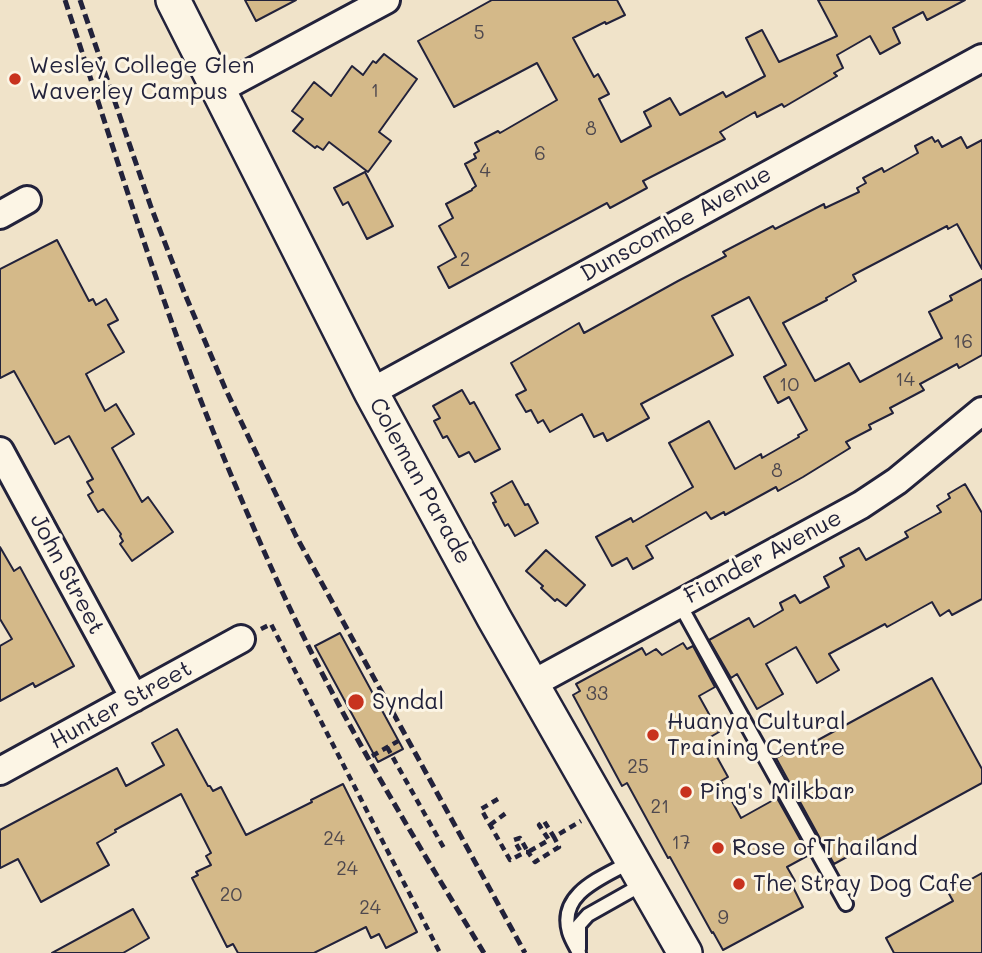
<!DOCTYPE html>
<style>
body{margin:0}
canvas{display:block;background:#f0e3c9}
</style>
<canvas width="982" height="953"></canvas>
<script>
const ctx = document.querySelector('canvas').getContext('2d');
ctx.lineJoin = 'round';
function fillPath(path, color) { ctx.fillStyle = color; ctx.fill(path, 'evenodd'); }
function strokePath(path, color, width, dash) { ctx.strokeStyle = color; ctx.lineWidth = width; ctx.lineCap = dash ? 'butt' : 'round'; ctx.setLineDash(dash || []); ctx.stroke(path); }
function drawText(font, color, halo, rows, align = 'center') {
  ctx.font = font + ' Mali,sans-serif'; ctx.lineWidth = 6; ctx.setLineDash([]); ctx.textBaseline = 'middle'; ctx.strokeStyle = halo; ctx.fillStyle = color; for (const [text, x, y, turn = 0] of rows) {
    ctx.save(); ctx.translate(x, y); ctx.rotate((+turn || 0) * Math.PI / 180); ctx.textAlign = isNaN(turn) ? turn : align; if (halo) ctx.strokeText(text, 0, 0); ctx.fillText(text, 0, 0); ctx.restore();
  }
}
const building = new Path2D(`
 M245,0H296L256,21Z
 M492,0H617L625,15L606,24L605,22L573,38L594,77L598,74L609,94L599,99L621,142L651,126L644,112L670,98L680,115L723,92L726,97L765,76L746,38L762,30L779,62L837,36L818,0H965L927,20L923,12L893,28L900,43L880,54L870,36L837,55L843,68L834,73L837,76L784,107L782,104L757,117L755,112L720,132L725,139L643,181L647,188L610,208L607,203L449,288L438,267L456,257L439,226L453,218L446,204L472,190V189L476,186L465,164L476,158L474,154L479,151L475,143L498,131L500,133L557,100L537,63L454,107L418,41Z
 M384,54L417,79L379,132L391,141L368,172L329,142L323,150L317,146L315,148L293,131L303,119L292,111L314,82L331,96L352,66L363,75L373,61L376,63Z
 M932,137L935,142L938,140L942,147L961,137L967,148L982,140V269L957,224L948,229L947,226L853,275L856,281L826,298L827,300L783,323L815,381L849,363L860,382L942,338L929,312L952,300L950,296L982,279V355L959,368L957,364L920,384L924,390L890,408L893,413L869,425L871,429L846,442L850,448L803,477L778,491L776,487L725,515L724,512L711,519L706,512L646,546L653,558L633,569L627,558L612,566L596,537L631,518L633,522L693,487L669,443L709,421L735,469L761,454L762,458L799,437L798,435L807,430L789,397L778,403L764,377L786,365L749,297L712,316L733,355L641,404L649,418L607,441L603,433L594,437L582,414L550,432L543,420L538,423L531,410L526,412L516,395L526,390L511,363L579,323L584,333L678,281L726,256L723,252L773,226L775,229L824,204L825,208L859,192L857,188L866,183L863,178L882,168L884,172L918,153L915,146Z
 M365,172L393,226L367,239L348,202L343,205L334,188Z
 M57,240L89,301L93,299L96,305L106,299L118,320L108,325L124,352L86,374L105,411L116,404L134,434L112,448L142,502L148,497L173,532L132,561L120,544L123,541L120,536L121,534L103,509L98,512L88,495L93,492L87,482L93,479L69,436L55,444L14,371L0,378V269Z
 M462,390L470,404L474,402L500,449L475,462L469,452L459,457L447,436L443,438L434,421L440,418L433,406Z
 M512,481L525,505L528,504L538,523L515,536L508,524L505,526L493,503L496,502L491,493Z
 M965,484L982,513V599L952,615L949,610L940,616L932,602L887,627L885,624L829,654L839,670L817,683L796,647L766,664L783,694L757,709L737,674L731,678L709,640L749,618L754,627L783,610L780,603L795,595L800,603L829,587L824,577L844,566L840,558L859,548L866,560L908,537L905,532L941,512L937,506L950,498L948,494Z
 M0,547L14,571L20,567L74,666L35,687L33,683L0,701V646L12,639L0,619Z
 M546,550L585,585L566,606L557,599L555,601L541,588L543,586L526,571Z
 M340,633L403,749L378,762L315,646Z
 M683,643L687,649L693,646L715,687L699,696L719,732L707,739L728,777L721,781L741,818L777,798L809,855L787,867L795,881L791,883L803,907L723,950L713,932L712,933L670,857L668,858L627,783L622,786L573,695L580,691L576,684L642,648L646,655L656,649L662,655Z
 M932,678L982,769V783L834,864L776,758L805,742L807,746Z
 M177,729L208,786H210L213,791L221,787L246,835L312,802L311,800L343,784L417,932L386,948L379,934L371,938L366,927L314,953H238L233,944L227,947L192,878L198,875L196,872L211,865L206,856L211,853L181,794L115,830L116,832L97,843L109,865L41,902L18,859L0,868V830L117,768L126,786L164,765L152,743Z
 M982,873V953H894L886,938L953,901L948,892Z
 M133,909L149,938L123,953H52Z`);
const path = new Path2D(`
 M261,629L271,624L440,953
 M387,747L445,850
 M372,756L400,740
 M498,799L481,809L510,860L522,854L514,840L520,838L528,852L549,840L539,825L544,821L554,837L581,821
 M490,825L506,813
 M526,852H528L535,862L559,847L554,837L551,838`);
const service = new Path2D(`
 M679,603L846,904
 M579,949V925L588,915L643,884
 M579,953C576,947 571,939 569,932C558,893 602,878 630,862`);
const minor = new Path2D(`
 M218,90L386,0
 M0,215L27,200
 M371,392L982,58
 M0,451L134,698
 M532,684L861,505L897,481L982,411
 M0,771L241,639`);
const tertiary = new Path2D(`
 M173,0L371,392L494,618L685,953`);
const rail = new Path2D(`
 M65,0C102,112 137,226 177,337C204,412 235,486 267,558C327,696 406,825 484,953
 M80,0L151,207L184,292L225,388L296,536L525,953`);
const markers = [
 [15,79,7,"#c8321e"],
 [356,702,9,"#c8321e"],
 [653,735,7,"#c8321e"],
 [686,792,7,"#c8321e"],
 [718,848,7,"#c8321e"],
 [739,884,7,"#c8321e"]
];
const numberNames = [
 ["5",479,33],
 ["1",375,91],
 ["8",591,129],
 ["6",540,154],
 ["4",485,171],
 ["2",465,260],
 ["16",963,342],
 ["14",905,380],
 ["10",789,385],
 ["8",777,471],
 ["33",597,694],
 ["25",638,767],
 ["21",660,807],
 ["24",334,839],
 ["17",681,843],
 ["24",347,869],
 ["20",231,895],
 ["24",370,908],
 ["9",723,918]
];
const poiNames = [
 ["Wesley College Glen",29,66],
 ["Waverley Campus",29,92],
 ["Syndal",372,702],
 ["Huanya Cultural",667,722],
 ["Training Centre",667,748],
 ["Ping's Milkbar",700,792],
 ["Rose of Thailand",732,848],
 ["The Stray Dog Cafe",753,884]
];
const streetNames = [
 ["Dunscombe Avenue",676,224,-29],
 ["Coleman Parade",420,481,61],
 ["Fiander Avenue",763,557,-28],
 ["John Street",67,574,62],
 ["Hunter Street",121,705,-29]
];
fillPath(building, '#d4b989');
strokePath(building, '#22223b', 2);
strokePath(service, '#22223b', 18);
strokePath(minor, '#22223b', 32);
strokePath(tertiary, '#22223b', 38);
strokePath(path, '#22223b', 4.5, [7, 5]);
strokePath(service, '#fcf5e5', 12);
strokePath(minor, '#fcf5e5', 26);
strokePath(tertiary, '#fcf5e5', 33);
strokePath(rail, '#22223b', 5, [10, 5]);
for (const [x, y, r, color] of markers) { const dot = new Path2D(); dot.arc(x, y, r, 0, 2 * Math.PI); ctx.fillStyle = color; ctx.fill(dot); strokePath(dot, '#fcf5e5', 2.5); }
drawText('19px', '#4e484e', null, numberNames);
drawText('23px', '#22223b', '#fcf5e5', poiNames, 'left');
drawText('23px', '#22223b', '#fcf5e5', streetNames);
</script>
